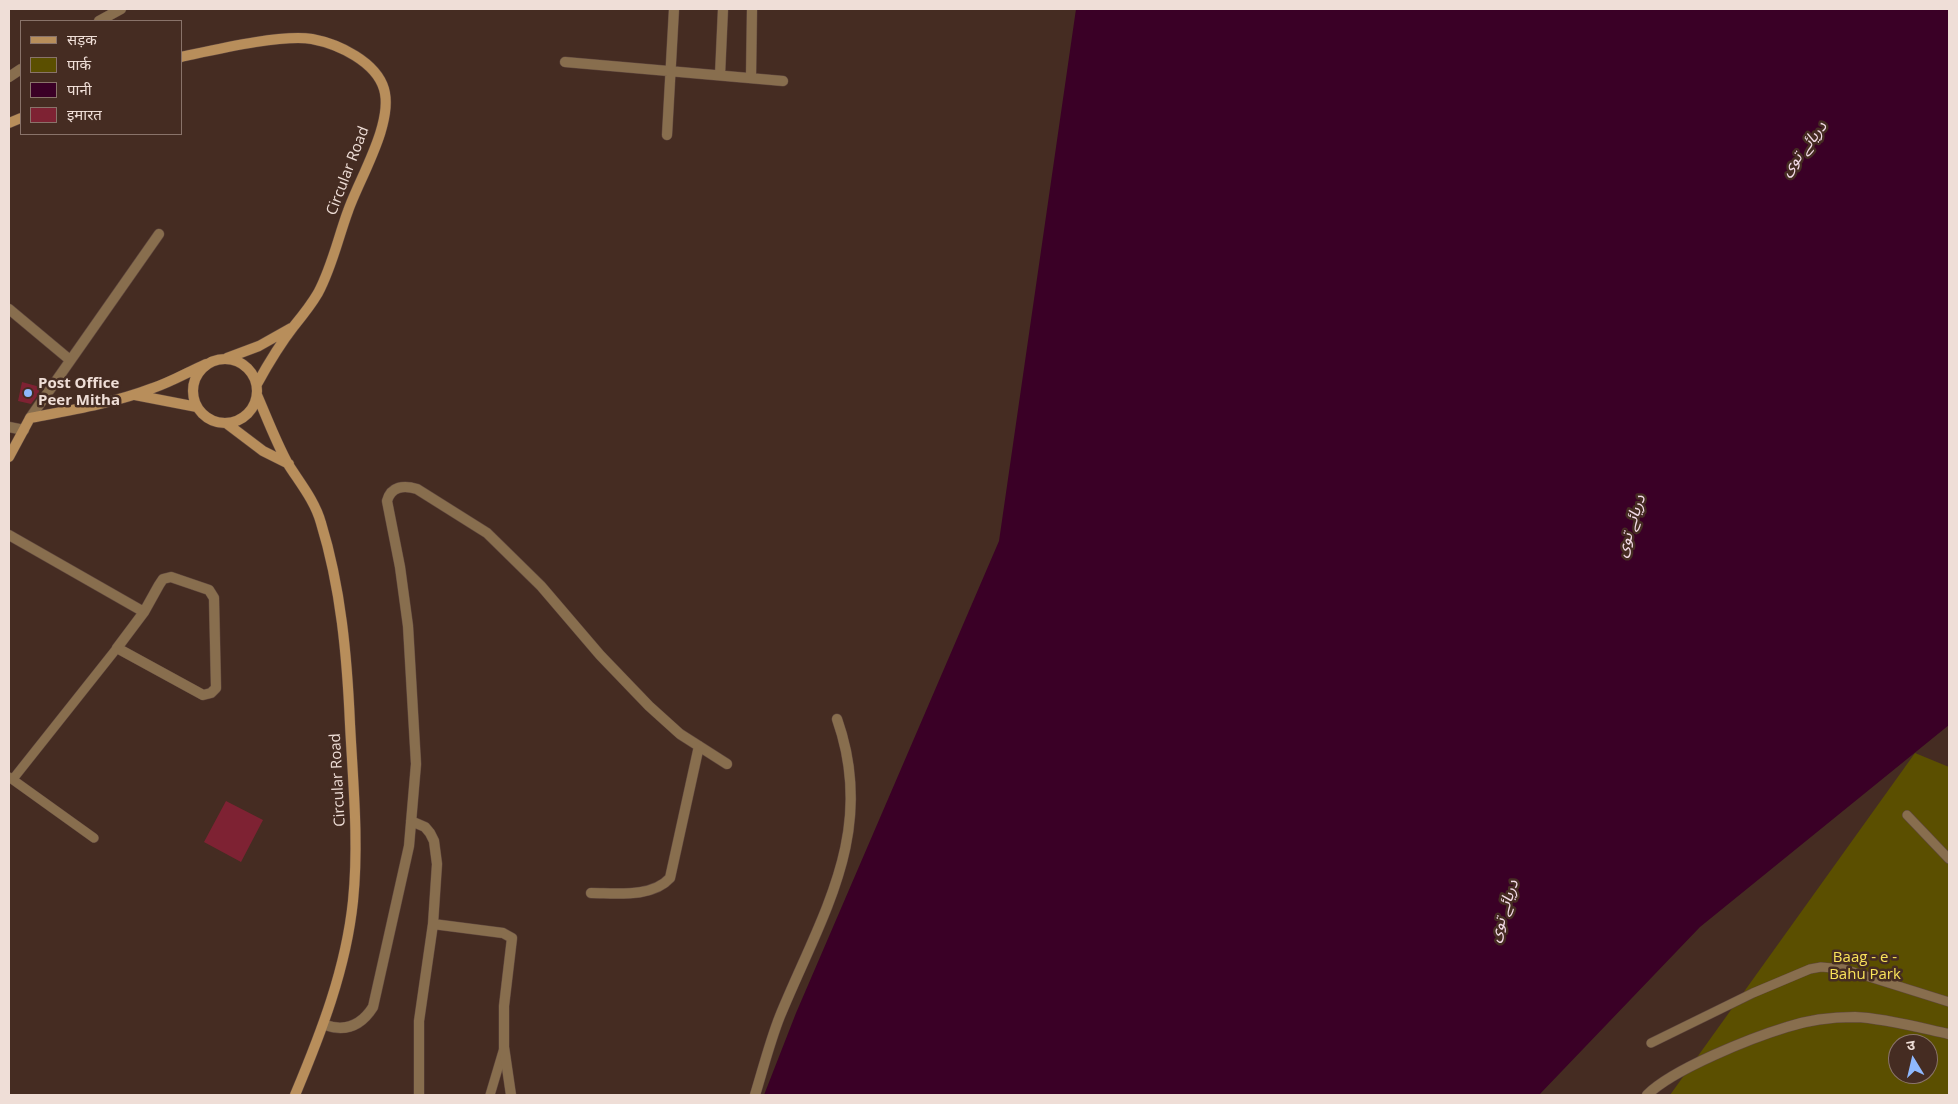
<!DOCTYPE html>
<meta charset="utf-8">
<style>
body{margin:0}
#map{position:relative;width:1958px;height:1104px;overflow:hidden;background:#452c22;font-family:"Open Sans","Noto Sans Devanagari",sans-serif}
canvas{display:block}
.frame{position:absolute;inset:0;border:10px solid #efded7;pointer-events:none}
.legend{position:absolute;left:20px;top:20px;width:162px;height:115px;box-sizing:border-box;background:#452c22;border:1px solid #89736a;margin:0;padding:6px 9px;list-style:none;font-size:15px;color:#efded7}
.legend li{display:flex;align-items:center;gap:10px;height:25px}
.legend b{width:25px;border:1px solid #89736a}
.north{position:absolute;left:1888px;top:1034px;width:50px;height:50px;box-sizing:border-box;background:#452c22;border:1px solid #89736a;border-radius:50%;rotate:351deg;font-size:14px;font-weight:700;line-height:20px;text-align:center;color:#efded7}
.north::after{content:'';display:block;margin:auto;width:18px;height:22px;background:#8fb8fd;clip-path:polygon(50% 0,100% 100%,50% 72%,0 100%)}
</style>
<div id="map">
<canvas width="1958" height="1104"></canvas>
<div class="frame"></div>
<ul class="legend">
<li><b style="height:6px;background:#b88e5b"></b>सड़क</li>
<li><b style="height:14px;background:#5b4f00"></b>पार्क</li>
<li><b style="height:14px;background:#3a0026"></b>पानी</li>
<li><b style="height:14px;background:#7e2233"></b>इमारत</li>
</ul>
<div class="north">उ</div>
</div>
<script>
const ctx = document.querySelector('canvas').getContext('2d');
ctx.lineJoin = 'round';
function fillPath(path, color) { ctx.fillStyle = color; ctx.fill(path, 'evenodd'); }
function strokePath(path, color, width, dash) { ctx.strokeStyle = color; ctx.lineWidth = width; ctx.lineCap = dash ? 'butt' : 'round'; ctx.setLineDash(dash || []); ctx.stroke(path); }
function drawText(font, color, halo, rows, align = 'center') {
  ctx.font = font + ' "Open Sans","Noto Sans Arabic",sans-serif'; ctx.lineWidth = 5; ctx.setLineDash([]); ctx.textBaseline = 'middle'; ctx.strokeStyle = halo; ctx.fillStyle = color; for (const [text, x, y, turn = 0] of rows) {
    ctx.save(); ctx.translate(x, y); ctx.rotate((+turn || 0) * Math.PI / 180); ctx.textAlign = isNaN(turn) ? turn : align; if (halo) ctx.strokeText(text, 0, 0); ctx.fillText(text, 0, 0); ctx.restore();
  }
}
const green = new Path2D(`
 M1915,753L1949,767V1095H1670ZM1898,1044H1928V1074H1898Z`);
const water = new Path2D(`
 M1076,9H1949V725L1700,927L1539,1095H764L796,1013L999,541Z`);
const building = new Path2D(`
 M22,382L40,387L38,395L31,404L18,401Z
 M226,801L263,820L241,862L204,842Z`);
const lane = new Path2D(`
 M9,777L94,838
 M13,779L117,648
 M1907,815L1949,859
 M1651,1043L1753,993L1810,969L1821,967L1844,969L1949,1002
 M490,1095L504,1048`);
const street = new Path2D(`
 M99,21L121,9
 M565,62L783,81
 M720,75L723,9
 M9,77L21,69
 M751,78L752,9
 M667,135L674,9
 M9,309L70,360
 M30,418L159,234
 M9,427L24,430
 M9,535L144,612
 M171,577L209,590L214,598L216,688L211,693L203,695L117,648L144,612L159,585L163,579Z
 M411,821L425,827L430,833L434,841L437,864L433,924L419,1021V1095
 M591,893C616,893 652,898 670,878L699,746
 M433,924L503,933L512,938L504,1006V1047L511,1095
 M325,1025C345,1032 361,1026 373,1007L409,846L416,764L408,626L400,567L387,501C391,486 404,485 417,489L487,533L541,586L600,655L649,706L680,734L727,764
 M755,1095C763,1069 770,1041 780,1016C822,914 877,832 837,719
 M1647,1095C1673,1069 1751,1038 1787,1027C1808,1020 1833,1017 1855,1017C1884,1018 1921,1028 1949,1034`);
const secondary = new Path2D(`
 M181,57C214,50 281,34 312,39C339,44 376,62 384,89C394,123 359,179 348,211C338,238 332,267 318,293C311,305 303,315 294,326C280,344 268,364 257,384
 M9,123L21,118
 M227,358L259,346L291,328
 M193 391a32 32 0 1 1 64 0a32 32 0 1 1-64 0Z
 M135,395L197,407
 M257,395C267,418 276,442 288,464C300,483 315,501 321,523C341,588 347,656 350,724C353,783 359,842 353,901C346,969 321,1033 295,1095
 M226,423L263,451L289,464
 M9,457L30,418C72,410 114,403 153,388C171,382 188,372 206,364`);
const markers = [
 [28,393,5,"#8fb8fd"]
];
const streetNames = [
 ["Circular Road",348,171,-69],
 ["Circular Road",338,780,-93]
];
const poiNames = [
 ["Post Office",38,384],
 ["Peer Mitha",38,401]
];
const parkNames = [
 ["Baag - e -",1865,958],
 ["Bahu Park",1865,975]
];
const waterNames = [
 ["دریائے توی",1804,149,-52],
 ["دریائے توی",1631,526,-72],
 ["دریائے توی",1504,911,-72]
];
fillPath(green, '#5b4f00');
fillPath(water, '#3a0026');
fillPath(building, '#7e2233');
strokePath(lane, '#60483f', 10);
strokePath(street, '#60483f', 11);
strokePath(secondary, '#60483f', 11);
strokePath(lane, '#886e4e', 9);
strokePath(street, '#886e4e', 10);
strokePath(secondary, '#b88e5b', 10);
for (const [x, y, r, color] of markers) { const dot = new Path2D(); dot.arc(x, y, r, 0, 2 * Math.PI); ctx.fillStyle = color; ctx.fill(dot); strokePath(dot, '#452c22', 2); }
drawText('15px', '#efded7', '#452c22', streetNames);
drawText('bold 15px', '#efded7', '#452c22', poiNames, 'left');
drawText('15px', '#fae35a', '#452c22', parkNames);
drawText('italic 16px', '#f3dbe7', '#452c22', waterNames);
</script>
